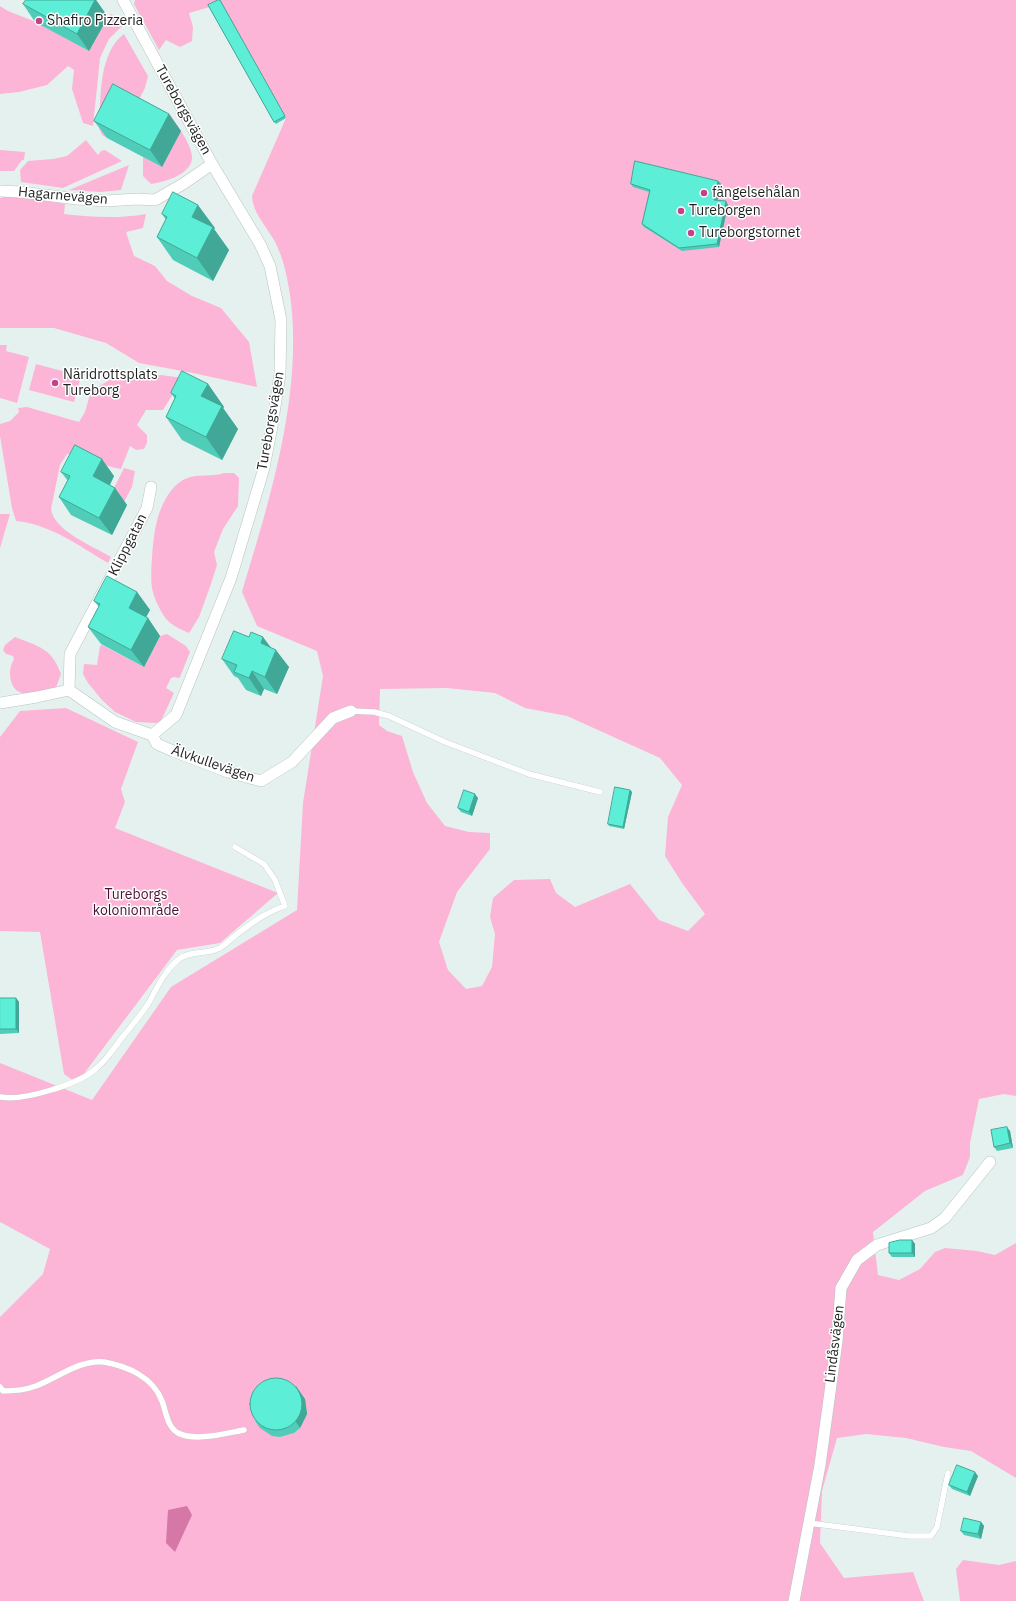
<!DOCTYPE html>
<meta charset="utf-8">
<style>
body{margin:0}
canvas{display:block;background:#e5f1ee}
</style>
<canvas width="1016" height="1601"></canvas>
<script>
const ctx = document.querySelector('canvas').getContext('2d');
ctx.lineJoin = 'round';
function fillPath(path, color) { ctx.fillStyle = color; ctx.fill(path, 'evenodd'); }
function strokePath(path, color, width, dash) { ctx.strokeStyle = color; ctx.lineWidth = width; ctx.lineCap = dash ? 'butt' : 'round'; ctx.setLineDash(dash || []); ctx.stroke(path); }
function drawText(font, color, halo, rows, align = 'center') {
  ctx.font = font + ' "IBM Plex Sans",sans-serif'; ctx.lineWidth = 3; ctx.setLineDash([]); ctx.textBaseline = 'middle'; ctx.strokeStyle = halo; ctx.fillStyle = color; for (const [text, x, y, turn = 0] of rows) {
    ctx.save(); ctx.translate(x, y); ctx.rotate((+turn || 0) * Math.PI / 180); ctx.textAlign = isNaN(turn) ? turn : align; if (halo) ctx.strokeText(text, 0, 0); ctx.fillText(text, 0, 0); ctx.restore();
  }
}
const green = new Path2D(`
 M135,0H1016V1096L1004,1094L979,1099L970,1143V1157L963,1175L925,1191L873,1232L878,1275L899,1280L920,1269L935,1252L945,1248L977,1251L995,1255L1016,1243V1478L971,1451L944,1447L906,1438L866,1434L837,1438L822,1491L820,1543L844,1578L913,1572L924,1601H0V1317L43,1274L50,1249L0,1222V1063L92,1100L171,987L297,910L303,803L323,676L317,651L257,626L242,592C271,496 308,379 287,278C285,267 281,254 276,244C268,227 253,215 252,196L286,118L210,7L189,13L193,27L192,41L180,47L166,40L159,50L134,4ZM447,688L495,693L525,708L567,716L660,758L682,785L668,817L665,856L682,883L705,914L688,931L659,920L630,884L575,907L556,893L550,879L514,880L493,898L490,917L495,934L492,967L482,986L466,989L448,970L439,942L457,892L490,849V833L469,832L445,826L427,803L413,772L402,736L387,731L379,725L380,689Z
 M0,6L8,11L36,22L89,51L108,17L111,14L117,17L122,26L109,39L100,58L93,126L83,123L72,89L74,70L68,66L47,85L19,92L0,94Z
 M124,34L148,76L145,88L135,107L126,102L107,138L102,135L99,128C101,99 98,53 124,34Z
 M169,113C176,123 192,145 192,157C192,175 164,182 151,184L143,176V157L162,167L163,122Z
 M86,140L98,155L101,151L105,150L122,161L63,188L21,182L20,170L28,161L53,159L67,156Z
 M0,150L25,152L24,160H22L14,171H0Z
 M129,165L121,190L101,192L69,190Z
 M8,196C28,199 46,200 65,204L64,214C92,217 118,219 146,214L143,228L126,232L134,256L155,266L167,281L192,296L221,308L249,342L257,387L193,373L139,363L106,343L54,328H0V198Z
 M0,345H7L6,351L29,357L17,403L0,398Z
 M36,364L81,376L74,402L29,390Z
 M161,375L183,378L163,410H146L137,425L147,435V443L144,449L136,450L130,446L121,469C99,466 91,454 67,454L60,465L51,509C54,531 93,546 111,557L108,563C79,546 50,524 16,521L12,508L0,436V424L10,421L19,412L18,408L27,407L79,422L85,412L91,391L111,379L122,380Z
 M124,468L135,471L132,487L124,502L111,494Z
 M224,473H234L239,478L238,506L223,529L214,552L217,565L211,584L199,617L189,633C180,629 170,625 164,616C159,608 154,598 152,588C150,574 153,535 157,521C160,508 169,489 180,482C193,472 210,478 224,473Z
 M0,514H10L0,548Z
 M167,634L186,646L190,652L180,677L179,678L174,677L171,678L166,688L174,693L161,721L156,723L136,722L115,712L102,700L88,683L83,674L84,664L97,665L100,646L102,645L144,667L160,636Z
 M15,637C39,647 51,647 61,674L55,690C40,692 16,701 11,681C9,673 10,666 14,659L13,656L6,654L3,650L5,645Z
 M66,708L138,742L121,789L125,802L115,828L278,893L220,943L177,950L77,1083L64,1074L40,932L0,931V737L20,711Z
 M963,1560L999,1565L1016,1561V1601H960L956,1569Z`);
const water = new Path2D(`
 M187,1506L192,1515L175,1552L166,1543L168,1510Z`);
const service = new Path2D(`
 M351,711L374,712L389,716L445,742L529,774L600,792
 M0,1097C16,1100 35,1095 51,1090C92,1078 99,1069 124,1035C132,1025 141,1015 148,1004C157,988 165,970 179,959C192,950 206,955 220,948C225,945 231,939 236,935C252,923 266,912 285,906L275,880L264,864L235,847
 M0,1387L3,1391C14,1391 25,1390 36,1386C57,1378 81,1359 104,1362C127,1366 153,1377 162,1401C166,1411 167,1427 178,1433C195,1442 227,1433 244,1430
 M809,1523L909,1536H931L937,1527L948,1473`);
const minor = new Path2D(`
 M123,0L212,164L260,244L270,266L281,320L280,374L272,426L264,468L231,578L176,715L152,735
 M0,191L21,192L77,199L106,201L137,199L155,200L183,184L212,164
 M151,487L147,508L70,654L69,690L115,722L152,735
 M0,703L37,697L69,690
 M152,735L157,744L173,751L228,772L261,781L292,762L333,718L351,711
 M794,1601L820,1465L837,1341L841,1288L857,1260L877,1245L931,1228L945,1218L990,1162`);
const wall = new Path2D(`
 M26,0H96L108,17L89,51L35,22L23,4Z
 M208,5L286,118L276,124L274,122Z
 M94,121L181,131L162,167L107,138Z
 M718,181L721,184L717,200L728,205L719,247L682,251L644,227L642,224L649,192L633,187L631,184Z
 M162,214L215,228L214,229L229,250L213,281L173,260L157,237L166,220Z
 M208,384L224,407L223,408L238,429L222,460L182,440L166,417L175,399L171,393Z
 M61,472L114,476L110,485L115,488L127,505L112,535L71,515L59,497L68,481Z
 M137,592L150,610L146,617L148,618L160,636L144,667L101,644L88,627L99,607L94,601Z
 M271,648L289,667L277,694L264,689L261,696L246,690L238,678L234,676L222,659Z
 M630,790L632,792L624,829L609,826L608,824Z
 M478,798L472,816L461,812L458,808Z
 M0,998H16L19,1002V1033L0,1034Z
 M1010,1131L1013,1148L997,1151L994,1147Z
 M912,1240L915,1244V1257H892L889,1253Z
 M305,1399L307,1414L300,1428L294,1433L280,1437L272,1436L260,1428L255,1421Z
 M978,1476L970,1496L952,1489L949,1485Z
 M981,1522L984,1526L981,1539L964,1535L961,1531Z`);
const shadedWall = new Path2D(`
 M95,0H96L108,17L89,51L77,34Z
 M169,114L181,131L162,167L150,150Z
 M718,181L721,184L717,203L714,200Z
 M726,201L728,205L719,247L717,244Z
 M198,205L215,228L214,229L229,250L213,281L197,258L192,217Z
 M208,384L224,407L223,408L238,429L222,460L206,437L201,396Z
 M102,459L114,476L105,494L93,476Z
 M115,488L127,505L112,535L99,518Z
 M137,592L150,610L141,626L129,608Z
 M148,618L160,636L144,667L131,650Z
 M263,637L275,653L276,650L289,667L277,694L265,677L261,643Z
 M252,671L264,689L261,696L249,678Z
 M630,790L632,792L624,829L623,827Z
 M475,794L478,798L472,816L469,812Z
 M16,998L19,1002V1033L16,1029Z
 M1007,1127L1010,1131L1013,1148L1010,1143Z
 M912,1240L915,1244V1257L912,1253Z
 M296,1386L305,1399L307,1414L300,1428L296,1422Z
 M975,1472L978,1476L970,1496L967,1492Z
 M981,1522L984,1526L981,1539L978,1534Z`);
const building = new Path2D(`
 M26,0H95L77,34L23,4Z
 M218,0H220L285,116L274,122L208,5Z
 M113,84L169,114L150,150L94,121Z
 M635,161L718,181L714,200L726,201L717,244L679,248L642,224L650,190L631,184Z
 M173,192L198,205L192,217L213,227L197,258L157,237L167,217L162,214Z
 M182,371L208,384L201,396L222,406L206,437L166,417L176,396L171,393Z
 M75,445L102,459L93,476L115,488L99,518L59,497L70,476L61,472Z
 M107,576L137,592L129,608L148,618L131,650L88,627L100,604L94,601Z
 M234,631L249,637L251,632L263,637L261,643L276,650L265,677L252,671L249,678L234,672L237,665L222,659Z
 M615,787L630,790L623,827L608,824Z
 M464,790L475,794L469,812L458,808Z
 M0,998H16V1029H0Z
 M1007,1127L1010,1143L994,1147L991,1130Z
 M900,1240H912V1253H889V1243Z
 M250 1404a26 26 0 1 1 52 0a26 26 0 1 1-52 0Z
 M957,1465L975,1472L967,1492L949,1485Z
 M964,1518L981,1522L978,1534L961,1531Z`);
const markers = [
 [39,21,4,"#c4428b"],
 [704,193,4,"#c4428b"],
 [681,211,4,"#c4428b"],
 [691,233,4,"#c4428b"],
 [55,383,4,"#c4428b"]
];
const poiNames = [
 ["Shafiro Pizzeria",47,21],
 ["fängelsehålan",712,193],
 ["Tureborgen",689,211],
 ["Tureborgstornet",699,233],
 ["Näridrottsplats",63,375],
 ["Tureborg",63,391]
];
const streetNames = [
 ["Tureborgsvägen",183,110,61],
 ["Hagarnevägen",63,196,5],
 ["Tureborgsvägen",271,421,-80],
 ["Klippgatan",128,545,-63],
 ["Älvkullevägen",213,764,19],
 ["Lindåsvägen",835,1344,-83]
];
const parkNames = [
 ["Tureborgs",136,895],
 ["koloniområde",136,911]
];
fillPath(green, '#fcb5d7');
fillPath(water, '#d578a7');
strokePath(service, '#b8c4c1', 6);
strokePath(minor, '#b8c4c1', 12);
strokePath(service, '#fff', 5.5);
strokePath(minor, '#fff', 11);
fillPath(wall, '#50cdb9');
fillPath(shadedWall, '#41a796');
fillPath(building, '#5deed7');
strokePath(building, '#41a796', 1);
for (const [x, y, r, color] of markers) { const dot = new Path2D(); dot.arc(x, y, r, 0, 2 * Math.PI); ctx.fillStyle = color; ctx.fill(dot); strokePath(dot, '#fff', 1.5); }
drawText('14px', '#1c201f', '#fff', poiNames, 'left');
drawText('14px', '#1c201f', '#fff', streetNames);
drawText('14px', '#4a1031', '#fff', parkNames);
</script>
